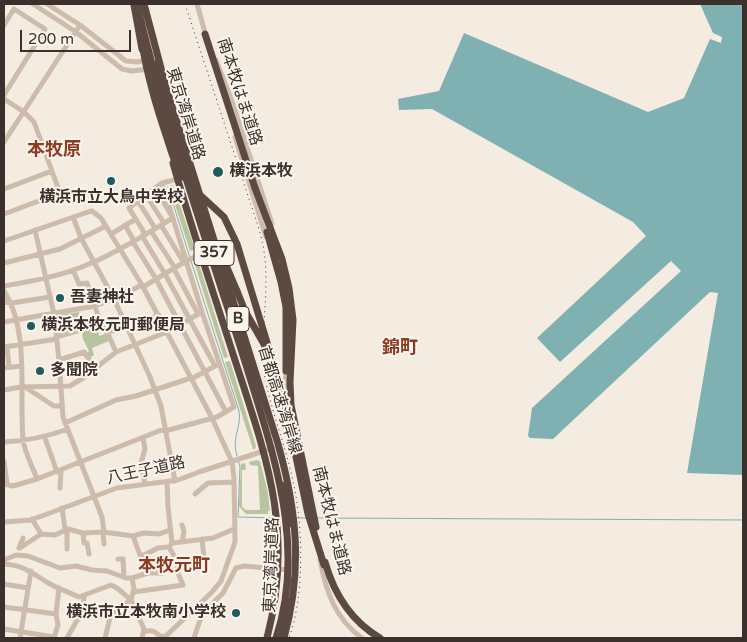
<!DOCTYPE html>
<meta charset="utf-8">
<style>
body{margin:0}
#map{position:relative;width:747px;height:642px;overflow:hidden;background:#f4ebe1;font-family:"Varela Round",sans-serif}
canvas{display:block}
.frame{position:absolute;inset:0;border:5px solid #3b302b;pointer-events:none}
.scale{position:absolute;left:20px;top:30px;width:111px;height:22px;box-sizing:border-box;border:2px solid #3b302b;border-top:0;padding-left:6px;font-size:15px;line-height:18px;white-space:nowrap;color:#3b302b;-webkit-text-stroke:4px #fbf5ee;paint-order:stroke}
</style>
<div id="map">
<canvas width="747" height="642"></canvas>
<div class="frame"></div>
<div class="scale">200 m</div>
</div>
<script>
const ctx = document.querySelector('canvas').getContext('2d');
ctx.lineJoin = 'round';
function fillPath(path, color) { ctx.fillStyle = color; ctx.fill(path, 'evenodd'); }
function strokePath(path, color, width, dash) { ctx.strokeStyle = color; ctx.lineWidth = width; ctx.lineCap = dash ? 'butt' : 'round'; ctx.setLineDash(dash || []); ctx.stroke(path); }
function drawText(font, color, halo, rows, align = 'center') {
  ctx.font = font + ' "Varela Round","Noto Sans JP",sans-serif'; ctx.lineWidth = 4; ctx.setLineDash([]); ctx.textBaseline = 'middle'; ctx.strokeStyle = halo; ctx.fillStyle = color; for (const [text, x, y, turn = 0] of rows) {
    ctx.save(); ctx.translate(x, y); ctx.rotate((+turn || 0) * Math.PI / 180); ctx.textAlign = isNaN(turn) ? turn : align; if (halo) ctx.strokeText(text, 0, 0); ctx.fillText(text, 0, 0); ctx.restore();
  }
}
const green = new Path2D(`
 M173,185L195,249L190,251L169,186Z
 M194,262L199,264L228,357L224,358Z
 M79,312L83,328L59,334L57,317L59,315Z
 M100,326L101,328L98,329L99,336L106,334L109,341L92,348L94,355L90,358L87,353L89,351L83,339L82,331Z
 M230,361L256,446L255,449H253L225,362Z
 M257,460L260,461L268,493L270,511H268V514H246L239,506L241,464L245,463L246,470H242V507L246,510H260L258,466L250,465L249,462Z`);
const water = new Path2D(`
 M700,4H743V475L687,473L718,293L710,292L553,439L530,438L528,436L532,408L681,271L671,261L560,362L537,338L646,236L633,222L432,109L399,110L398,99L439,91L464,33L648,112L684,98L710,39L721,43L722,37L713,33Z`);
const stream = new Path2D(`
 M168,187L190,258
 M191,261L239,411C242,427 231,437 237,456
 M238,460L240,466L238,517L274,518
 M296,518H307
 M318,518L743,520`);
const minor = new Path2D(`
 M33,4L76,32L122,69L132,71L149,69
 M47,4L80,25L126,61L137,62L147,60
 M197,4L206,36
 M4,25L14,9L45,29L4,95
 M216,60L233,104L272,224
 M4,99L24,112L34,122L60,193L4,214
 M235,137L266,237
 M4,142L80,25
 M162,183L202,312L234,407L217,417L165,431
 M4,189L52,171
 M146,195L164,223
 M138,201L155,228
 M73,217L81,238L114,299L150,377L161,406L175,481
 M125,225L134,241
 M161,225L184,263
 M35,230L54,314L59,360L63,417L102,517L104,532
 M151,231L175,268
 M111,234L136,219
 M145,234L129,208L162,183L178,179
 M142,236L165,274L215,366
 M4,241L88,212L92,211L101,218L142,285L212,418L232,462L234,478L235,542L221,581L212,592L166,636L161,637C155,632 153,629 144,632
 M133,242L156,279L226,412
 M4,263L60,249L106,226
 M174,269L198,314
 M73,270L79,284L87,283L101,324L109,336L116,352
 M4,286C33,281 62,276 89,264C118,252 146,234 173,218L155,188
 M143,287L186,261L211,250
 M4,291C30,331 19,393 23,439C24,452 33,467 37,479
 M4,302L12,303L50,297
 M4,322L95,306L116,298L142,285
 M106,332L118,330L159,315
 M56,337L101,324
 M4,347L57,339
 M7,347L9,367
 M59,360L84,352L95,368
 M4,368L22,366
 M287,368L285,381L287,400
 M191,379L217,365
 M25,387L54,406H62
 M4,390L21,387L70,386L83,378L116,352L167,332L202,312
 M65,423L116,400L136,396L191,378
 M45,438L57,472
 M143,438L145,449L141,463L145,484
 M4,442C27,441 46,437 68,429
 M4,461L7,484
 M4,484L13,486L37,479L164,429
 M60,488L61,471
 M195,494L208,483L234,482
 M62,508L65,529
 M32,519L41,534L55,535L68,529L83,533L103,532L133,536L144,533L159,534L170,530
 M4,522L31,520L117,488L178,480L199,472L273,448
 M67,529V549
 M103,532L104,544
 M83,533L84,543H87L89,554
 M133,536L140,555H144L158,548L169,547L172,543L168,507L167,482
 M202,539L205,567
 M182,542L184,531L182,525
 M172,543L213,538L234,529
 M19,548L23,538
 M20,548L41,534
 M144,555L148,573H163
 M118,559H123L124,577
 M4,560L16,555L28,556L60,568L76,566L92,570L107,571L126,578H132
 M320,560C326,591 335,619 362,638
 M4,564C24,565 33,574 50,584C60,589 70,593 79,597L111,585L117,588L131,600L134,589L132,578L148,573
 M4,584L28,588
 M134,592L183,585L178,573L177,561L169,547
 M4,607L56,614
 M4,629L54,637
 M20,638L31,571
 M54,638L58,625L56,614L59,588
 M67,638L83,610L84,596
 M105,638L111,614L131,600L144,629L142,638
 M194,638L202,614L223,593L236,568L244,566L289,570`);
const highway = new Path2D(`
 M134,5L142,49
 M205,34L255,188
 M156,64L234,316
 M173,163C191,227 213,291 233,354C266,456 295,530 267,638
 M220,251L237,291
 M285,485L289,524
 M280,638L285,612`);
const rail = new Path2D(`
 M185,4L258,226C269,260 266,289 264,324C263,335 261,347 262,358C267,404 287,446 295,491C303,534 304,597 289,638`);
const highwayBridge = new Path2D(`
 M137,4C160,103 193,200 224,297C235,329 245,362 255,394C280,474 303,556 276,638
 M144,4L166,87L278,444C297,511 303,570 284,638
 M142,43C147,75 156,106 167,138C171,151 175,166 183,177
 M255,188L282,259L289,288L293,320L290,382L291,405L316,527
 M199,194L224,217L237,244L283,395L308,514L324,565
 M267,232L281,282L286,307V371
 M237,291L245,311L265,346
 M325,562C334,594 351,621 380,638`);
const markers = [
 [218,172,6,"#1f5a5e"],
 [111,181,5,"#1f5a5e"],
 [60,298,5,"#1f5a5e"],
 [31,326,5,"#1f5a5e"],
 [40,371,5,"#1f5a5e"],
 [236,613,5,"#1f5a5e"]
];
const shields = [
 [214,253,40],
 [238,319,22]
];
const shieldNames = [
 ["357",214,253],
 ["B",238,319]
];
const streetNames = [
 ["南本牧はま道路",239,92,72],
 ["東京湾岸道路",185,114,73],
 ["首都高速湾岸線",279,400,73],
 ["八王子道路",146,471,-12],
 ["南本牧はま道路",331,521,76],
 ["東京湾岸道路",272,565,-88]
];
const poiNames = [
 ["横浜本牧",229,172],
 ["横浜市立大鳥中学校",111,198,"center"],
 ["吾妻神社",70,298],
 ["横浜本牧元町郵便局",41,326],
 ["多聞院",50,371],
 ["横浜市立本牧南小学校",226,613,"right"]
];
const neighbourhoodNames = [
 ["本牧原",54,150],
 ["錦町",400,348],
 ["本牧元町",174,566]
];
fillPath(green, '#b8c4a0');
fillPath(water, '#7fb0b2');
strokePath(stream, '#7fb0b2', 1);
strokePath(minor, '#cdbbac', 5);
strokePath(highway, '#5c4a42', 7);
strokePath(rail, '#3b302b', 1, [1, 4]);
strokePath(highwayBridge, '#5c4a42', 7);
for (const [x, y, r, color] of markers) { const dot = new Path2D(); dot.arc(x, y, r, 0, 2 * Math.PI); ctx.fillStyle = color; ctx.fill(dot); strokePath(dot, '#fbf5ee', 2); }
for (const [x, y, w] of shields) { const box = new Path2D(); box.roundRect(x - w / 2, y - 12.5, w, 25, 4); ctx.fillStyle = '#fbf5ee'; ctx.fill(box); strokePath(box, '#3b302b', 1); }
drawText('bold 15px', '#3b302b', null, shieldNames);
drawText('16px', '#3b302b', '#fbf5ee', streetNames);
drawText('bold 16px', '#3b302b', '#fbf5ee', poiNames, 'left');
drawText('bold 18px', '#8c3b22', '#fbf5ee', neighbourhoodNames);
</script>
